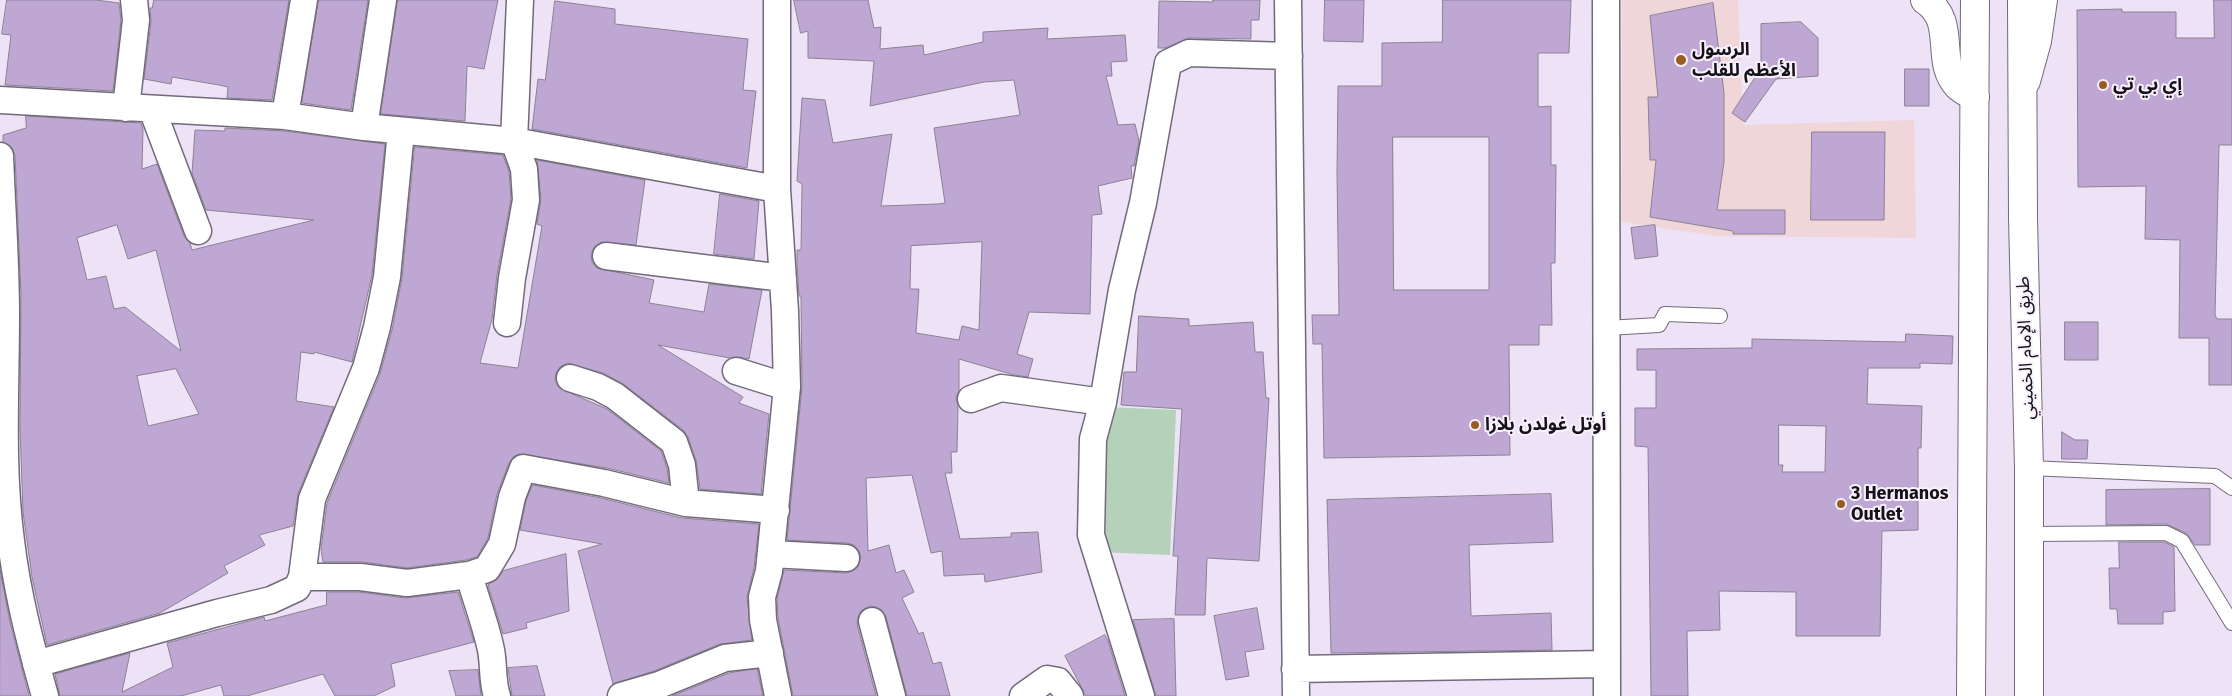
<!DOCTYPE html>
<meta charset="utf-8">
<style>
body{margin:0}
canvas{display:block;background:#ede2f6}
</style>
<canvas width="2232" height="696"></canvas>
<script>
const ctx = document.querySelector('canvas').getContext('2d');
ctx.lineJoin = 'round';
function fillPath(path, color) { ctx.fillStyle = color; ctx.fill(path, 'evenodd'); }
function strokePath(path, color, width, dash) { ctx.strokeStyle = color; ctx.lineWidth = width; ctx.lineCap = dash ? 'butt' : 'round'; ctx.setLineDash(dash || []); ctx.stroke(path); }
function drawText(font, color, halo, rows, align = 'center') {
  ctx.font = font + ' "Fira Sans","Noto Sans Arabic",sans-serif'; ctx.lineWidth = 4; ctx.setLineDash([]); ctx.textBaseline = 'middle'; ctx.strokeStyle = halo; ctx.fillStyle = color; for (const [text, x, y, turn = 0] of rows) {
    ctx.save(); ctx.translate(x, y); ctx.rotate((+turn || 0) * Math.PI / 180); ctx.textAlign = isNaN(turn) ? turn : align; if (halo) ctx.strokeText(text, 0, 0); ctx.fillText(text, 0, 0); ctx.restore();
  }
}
const medical = new Path2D(`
 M1622,0H1738L1743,125L1914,120L1916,238L1716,236L1622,222Z`);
const green = new Path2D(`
 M1106,407L1176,410L1170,555L1099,552Z`);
const building = new Path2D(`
 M7,0H96L119,3L121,20L113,91L5,85L11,35L2,34Z
 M154,0H289L272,100L227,98L228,87L219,85L172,77L171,84L144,79L151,22L150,8H152Z
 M319,0H368L351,110L302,103Z
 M398,0H498L484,69L467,66L465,121L381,114Z
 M794,0H868L874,28L881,27L880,49L923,45L924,55L983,42V32L1048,28L1047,39L1125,35L1127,61L1111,62L1112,76H1106L1118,125L1135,124L1139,141L1134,166H1131L1132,178L1098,186L1102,214L1092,215L1090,314L1029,312L1017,354L1033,359L1028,377L1014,375L959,359V391L956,397L958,406L957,452H951L952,473H945L960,539L1011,537V533L1038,532L1042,572L985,582L984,574L944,576L942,551L931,553L912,475L866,478L868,551L889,545L896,573L904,570L914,592L902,598L919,634L923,632L933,664L941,662L950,696H907L886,617L882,610L876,607L869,606L861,611L858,617L857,624L876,696H793L778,618L777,599L784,570L846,573L853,571L858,567L861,558L859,551L854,545L847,543L787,540L802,387L801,296H799L797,263V250H801L802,184L797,181L802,98L825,100L833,143L892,134L881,206L938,204L945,203L934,128L1020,115L1014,80L984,82L870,106L874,61L808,58V31L801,33ZM982,242L979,330L962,326L959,340L916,333L919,289H910L911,246Z
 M1213,0H1260L1259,20H1251V39L1189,38L1165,48H1158L1159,1L1213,2Z
 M1325,0H1364L1363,42L1324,41Z
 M1443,0H1571L1569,53H1538V107L1551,106V165H1556L1555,263H1551L1552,325H1539V345H1509L1510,455L1324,458L1322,344H1313L1312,315H1339L1337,172L1338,86H1382V43L1442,42ZM1393,137H1489V290H1394Z
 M2214,0H2232V145H2219L2215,315L2217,319H2232V385H2209V338H2179L2180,240L2145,239L2146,186L2078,187L2077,10L2122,9V12H2176V38H2214Z
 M555,1L615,9V24L748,39L743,90L756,91L747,168L532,129L538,79L545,80Z
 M1713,3L1724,93V162L1717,210H1785V234H1733V231L1650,217L1656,160H1650L1648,97H1658L1650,16Z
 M1801,22L1818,38V76L1776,79L1745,122L1732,113L1761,68V24Z
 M1905,69H1929V106H1905Z
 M26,116L141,123L143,129L142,169L157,164L184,236L190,243L192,250L314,220L206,210L192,173L195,130L225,131V128L284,131L385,144L372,275L352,362L314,352V354L301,352L296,401L334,407L298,494L293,526L259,535L265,545L224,566L228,573L160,613L47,645L32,577L23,512L20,428L21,294L15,155L12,148L3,142V135L26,128ZM117,225L128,259L156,250L181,351L125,307L114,309L106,276L87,280L77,238ZM176,369L199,414L148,426L137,376Z
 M1812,132H1885L1884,220H1811Z
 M415,147L503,155L509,172L511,199L497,275L492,319L480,363L518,368L542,226L537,224L541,199L537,160L645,180L636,245L601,242L594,247L591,255L592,262L597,268L654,280L649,303L704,312L709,284L762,290L749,359L740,357L730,358L658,345L743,397L739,403L769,414L761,494L700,489L696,460L688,437L683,430L622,383L603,373L567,363L560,367L556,373L555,381L559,388L607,409L661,451L667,468L669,483L607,468L519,454L513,457L509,463L497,494L488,538L477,557L466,560L407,568L362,562H323L321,549L327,503L380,374L392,330L402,278Z
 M720,194L759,201L754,259L714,254Z
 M1655,225L1658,256L1635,259L1631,228Z
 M1139,316L1189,319V326L1253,322L1255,352H1263L1266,398H1269L1259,561L1207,558L1205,615H1175L1178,556H1173L1182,409L1121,405L1124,372H1136Z
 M2065,322H2098V360H2065Z
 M1906,334L1953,336L1952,364L1920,363V368H1868L1867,404L1922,406L1921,448H1918V530L1882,531L1880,636H1796V592L1719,591L1720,630L1687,631L1688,696H1651L1648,447L1635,446V408H1656V370H1637V349L1752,348V339L1905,342ZM1779,425L1826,426L1825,472H1782L1783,465H1779Z
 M2062,432L2075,440H2088L2087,459H2062Z
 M533,485L601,498L682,518L759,524L754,568L747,597L752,640L720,644L654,671L613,684L578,551L602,544L520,530L526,501Z
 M2210,489V545H2195L2186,533L2166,524L2106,525V490Z
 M1551,494L1553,542L1469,545L1471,616L1551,613L1552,650L1331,653L1327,500Z
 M2119,542H2164L2174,547L2175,611L2163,612V624H2118L2117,609H2110L2109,568H2119Z
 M566,554L569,611L526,623L527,628L503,634L488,585L499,577L503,571Z
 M0,570L10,622L29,696H0Z
 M327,592H359L405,598L458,592L474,642L391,664L395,686L374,696H335L323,674L247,696H224L221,685L181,696H60L55,674L130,653L122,692L173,667L167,643L264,617L265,621L326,605Z
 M1257,608L1264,649L1245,652L1249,676L1226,680L1214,616Z
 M1174,619L1176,696H1156L1133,620Z
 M1105,635L1108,641L1125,696H1086L1065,656Z
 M537,666L545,696H512L508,668Z
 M757,669L763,696H672L729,673Z
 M478,670L481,696H456L449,671Z`);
const lane = new Path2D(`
 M1606,328L1659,325L1665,314L1720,316
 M2029,468L2215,476L2232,488
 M2029,534L2166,533L2182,541L2232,623`);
const street = new Path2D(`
 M777,0V189L785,311L787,387L769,571L762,597L763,620L778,696
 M1288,0L1296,696
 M1606,0L1607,696
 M0,100L285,116L364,127L514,141L777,189
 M126,108L136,20L134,0
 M152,109L198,231
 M285,116L304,0
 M364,127L383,0
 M0,156C2,208 6,262 6,314C6,390 1,466 11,541C17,593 31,646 45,696
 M606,256L783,278
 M507,323L512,278L526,200L524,169L514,141L520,0
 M736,371L787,387
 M570,378L598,387L615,396L674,442L682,465L686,503
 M971,399L1001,388L1103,402
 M771,554L846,558
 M469,575C476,600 486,625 491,650C494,665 492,681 497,696
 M302,577L312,499L366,368L377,327L387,277L401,131
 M872,621L892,696
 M36,664L217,613L271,600L297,588L302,577H360L407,583L469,575L487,569L502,544L512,497L523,468L604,483L686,503L776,510
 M1295,669L1606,664
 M621,696L659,685L725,658L770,653
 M1023,696L1047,679L1058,681L1070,696
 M1141,696L1091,535L1093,439L1103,402L1122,290L1143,203L1168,63L1189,53L1289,56`);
const secondary = new Path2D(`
 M1925,0C1958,22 1934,61 1958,86C1962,90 1970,94 1975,97
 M2026,81L2037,41L2043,0`);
const highway = new Path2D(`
 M2022,0L2023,218L2029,468V696
 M1971,696L1975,0`);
const markers = [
 [1681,60,6,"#9a5d21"],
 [2103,85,5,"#9a5d21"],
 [1475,425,5,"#9a5d21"],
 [1841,504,5,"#9a5d21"]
];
const poiNames = [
 ["الرسول",1692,50],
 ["الأعظم للقلب",1692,71],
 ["إي بي تي",2113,85],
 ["أوتل غولدن بلازا",1485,425],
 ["3 Hermanos",1851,494],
 ["Outlet",1851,515]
];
const streetNames = [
 ["طريق الإمام الخميني",2026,348,-92]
];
fillPath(medical, '#f0d6d9');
fillPath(green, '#b4d2b9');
fillPath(building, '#bea7d2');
strokePath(building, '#8c8294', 1);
strokePath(lane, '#72697a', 16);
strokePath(street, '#72697a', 29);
strokePath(secondary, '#72697a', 30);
strokePath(highway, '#72697a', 30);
strokePath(lane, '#fff', 14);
strokePath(street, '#fff', 26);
strokePath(secondary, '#fff', 28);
strokePath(highway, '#fff', 28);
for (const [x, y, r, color] of markers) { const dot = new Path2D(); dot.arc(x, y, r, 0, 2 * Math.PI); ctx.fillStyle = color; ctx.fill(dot); strokePath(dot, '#f8f1fd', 2); }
drawText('bold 18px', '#141117', '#f8f1fd', poiNames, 'left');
drawText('18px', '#141117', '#f8f1fd', streetNames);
</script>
